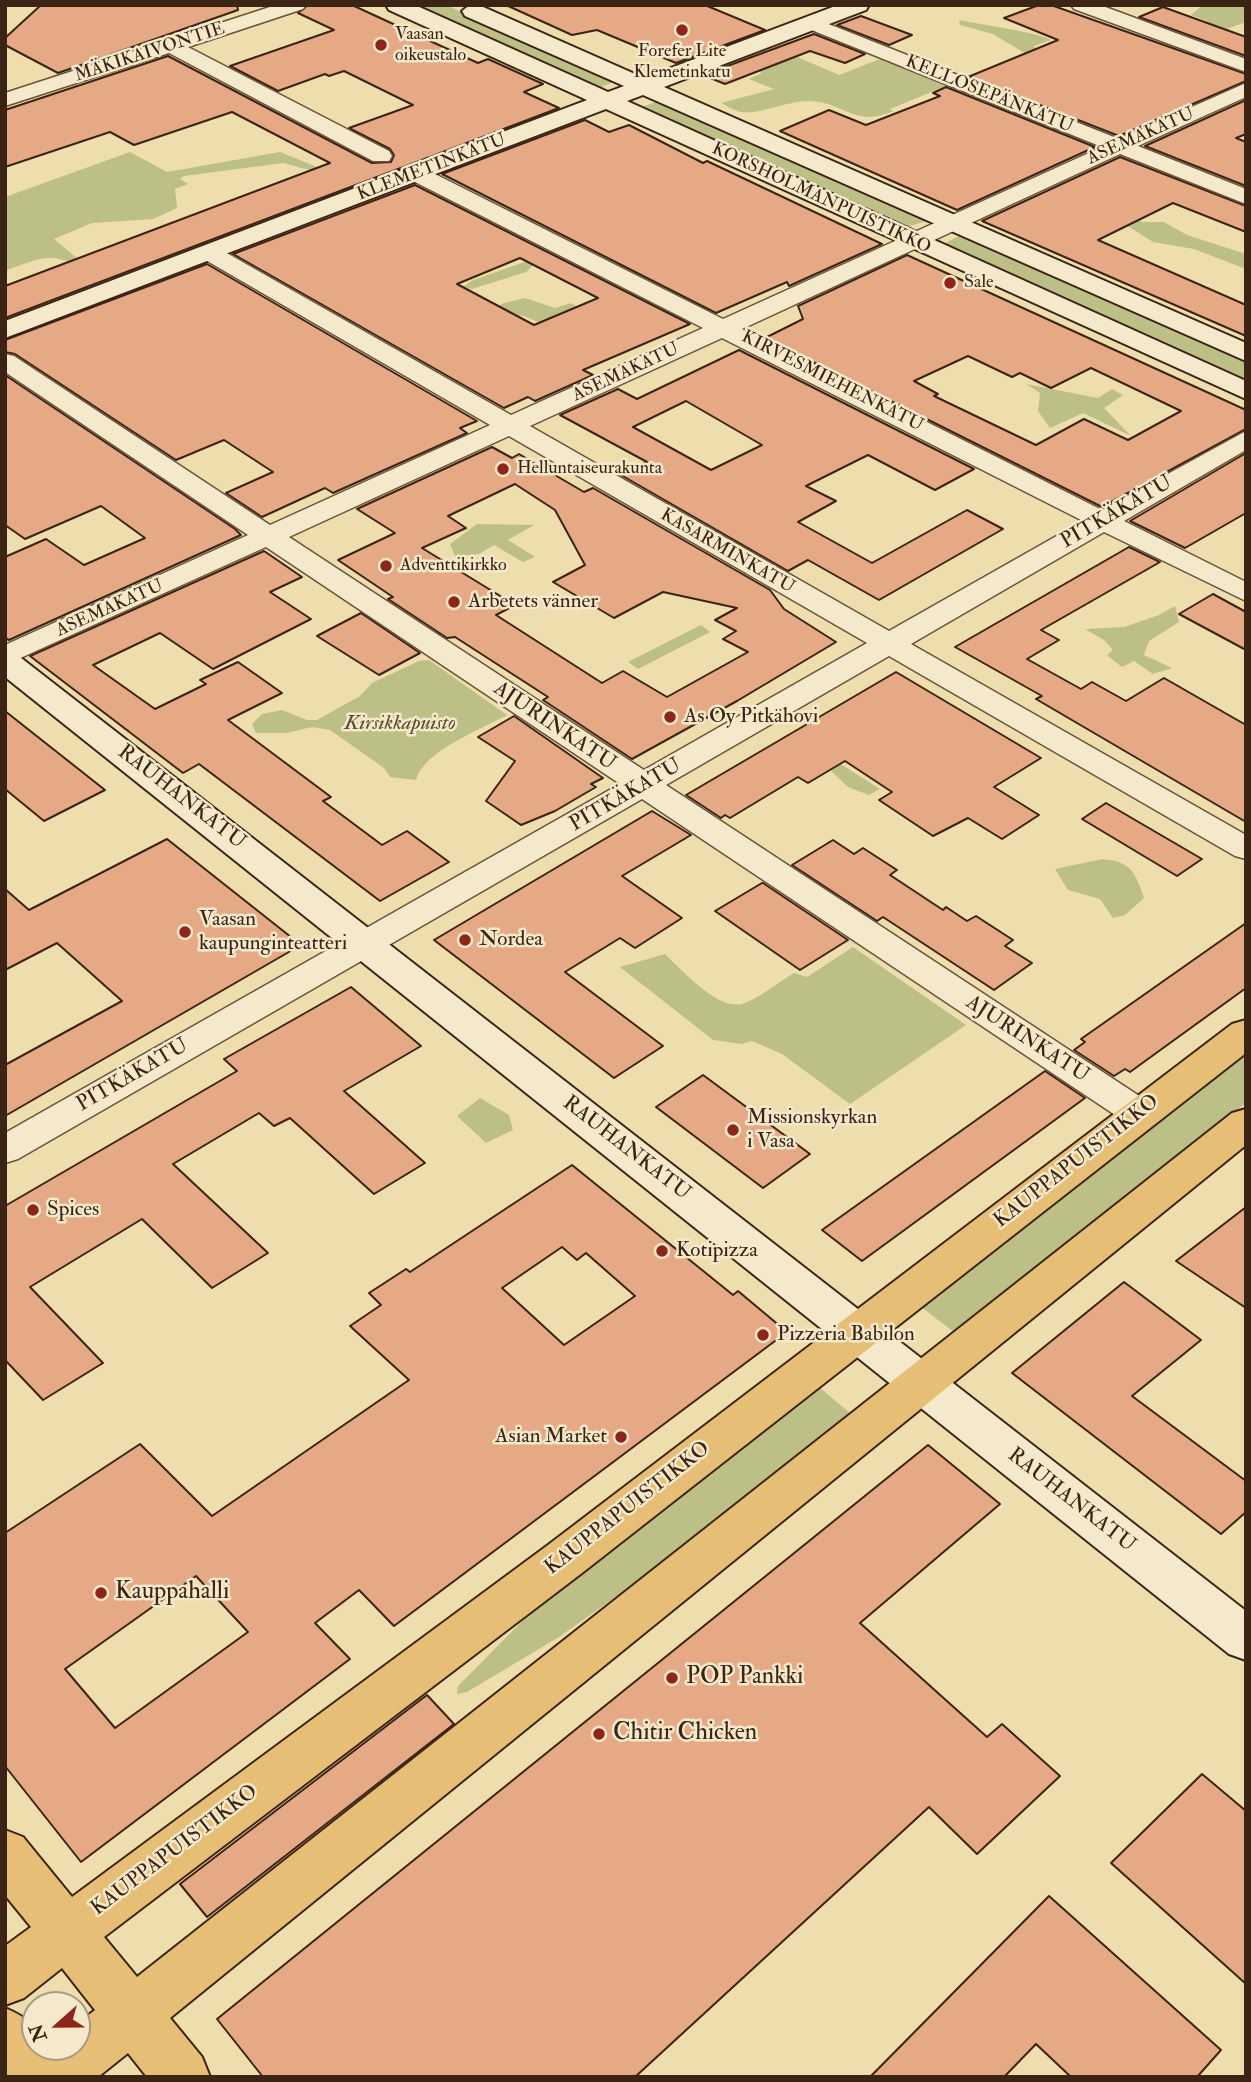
<!DOCTYPE html>
<meta charset="utf-8">
<style>
body{margin:0}
#map{position:relative;width:1251px;height:2082px;overflow:hidden;background:#eeddad;font-family:"IM FELL Double Pica",serif}
canvas{display:block}
.frame{position:absolute;inset:0;border:7px solid #3b2414;pointer-events:none}
.north{position:absolute;left:21px;top:1991px;width:70px;height:70px;box-sizing:border-box;background:#f4e9ca;border:2px solid #aa9a81;border-radius:50%;rotate:249deg;font-size:19px;font-weight:700;line-height:28px;text-align:center;color:#3b2414}
.north::after{content:'';display:block;margin:auto;width:24px;height:32px;background:#8f2418;clip-path:polygon(50% 0,100% 100%,50% 72%,0 100%)}
</style>
<div id="map">
<canvas width="1251" height="2082"></canvas>
<div class="frame"></div>
<div class="north">N</div>
</div>
<script>
const ctx = document.querySelector('canvas').getContext('2d');
ctx.lineJoin = 'round';
function fillPath(path, color) { ctx.fillStyle = color; ctx.fill(path, 'evenodd'); }
function strokePath(path, color, width, dash) { ctx.strokeStyle = color; ctx.lineWidth = width; ctx.lineCap = dash ? 'butt' : 'round'; ctx.setLineDash(dash || []); ctx.stroke(path); }
function drawText(font, color, halo, rows, align = 'center') {
  ctx.font = font + ' "IM FELL Double Pica",serif'; ctx.lineWidth = 5; ctx.setLineDash([]); ctx.textBaseline = 'middle'; ctx.strokeStyle = halo; ctx.fillStyle = color; for (const [text, x, y, turn = 0] of rows) {
    ctx.save(); ctx.translate(x, y); ctx.rotate((+turn || 0) * Math.PI / 180); ctx.textAlign = isNaN(turn) ? turn : align; if (halo) ctx.strokeText(text, 0, 0); ctx.fillText(text, 0, 0); ctx.restore();
  }
}
const green = new Path2D(`
 M411,5H446L616,81L596,89Z
 M1203,5H1246V22L1202,38L1188,33L1207,21L1191,15Z
 M959,20C977,24 1042,33 1051,40L1034,46L1036,51L1028,55L993,34L960,25Z
 M779,49L839,75L880,59L946,86L890,109L893,111C855,128 846,103 810,101C789,100 759,115 741,112C735,111 727,106 721,103L774,89L749,79L762,73L742,63Z
 M661,100L926,218V221L904,228L639,108Z
 M130,152L167,172L280,152L322,169L313,171L283,163L184,176L180,179L188,184L175,189L177,208L153,219L92,223L54,239L95,273C50,253 51,254 5,271V197Z
 M1111,211L1143,222H1164L1187,235L1246,254V269L1194,249L1153,242L1123,223Z
 M959,236L1246,361V382L942,245Z
 M524,262L536,263L526,272L472,289L463,287L471,281Z
 M525,298L555,308L571,303L584,312L554,329L524,316L497,313L501,304Z
 M1026,384L1098,398L1112,389L1123,395L1104,408L1131,436L1083,413L1050,428L1038,411L1040,393Z
 M477,524L534,525L508,540L535,557L523,562L494,545L479,554L455,556L450,544Z
 M1175,606L1179,622L1149,641L1144,655L1172,668L1153,674L1134,661L1122,667L1107,655L1113,650L1104,640L1085,629L1124,627L1159,615Z
 M701,625L710,632L638,669L628,662Z
 M429,660L507,715C482,729 423,751 416,780L390,777L384,768L330,730L312,727L286,733H256L252,724L262,714L282,710L307,720H317L360,696L372,683L419,661Z
 M839,763L880,789L869,795L848,787L831,771Z
 M1103,859C1132,862 1135,873 1144,898L1125,915L1113,918L1100,899L1068,890L1055,869Z
 M853,947L966,1025L850,1104L782,1054L752,1041L742,1044L713,1040L620,967L665,954C682,970 717,1010 742,1004C759,999 778,982 794,973L807,977Z
 M1246,1054V1103L955,1333L920,1306Z
 M480,1098L509,1115L513,1130L486,1143L457,1116Z
 M819,1387L851,1414L651,1572L559,1637L467,1692L457,1694L458,1686L553,1590Z`);
const building = new Path2D(`
 M41,5H237L238,10L58,73L5,45V38Z
 M308,5H352L478,63L488,59L543,84L524,92L559,108L5,318V286L330,163L232,112L134,145L110,132L5,167V110L168,56L372,163L391,162L394,155L390,149L349,128L413,105L344,71L329,76L325,74L278,91L230,66L334,30L298,13Z
 M506,5H705L765,30L676,63L597,30L572,35Z
 M1039,5H1051L1246,74V81L1119,136L968,77L1058,40L1004,18Z
 M1163,7L1246,37V56L1139,17Z
 M861,16L912,35L889,45L837,25Z
 M814,34L865,54L845,63L810,51L725,84L703,75Z
 M946,87L1095,147L957,210L780,131L829,110L866,125L940,96L933,93Z
 M1246,100V134L1236,138L1246,142V186L1145,146Z
 M585,120L609,132L629,125L703,163L707,161L882,244L789,286L787,282L716,313L442,174Z
 M1120,157L1246,206V232L1173,203L1098,240L1246,305V336L982,221Z
 M415,185L690,324L583,370L593,375L535,401L528,397L504,408L233,254ZM520,258L598,298L534,325L457,284Z
 M907,255L1246,410V429L1102,507L765,338L803,319L798,306ZM968,356L1012,377L1020,373L1051,388L1091,368L1181,411L1128,440L1084,419L1036,445L934,396L938,394L914,381Z
 M207,264L477,421L460,428L467,433L333,493L325,488L262,517L226,493L273,472L224,440L176,460L15,354L5,352V340Z
 M739,350L974,469L935,490L868,455L806,486L836,501L798,522L872,563L967,510L1003,529L879,600L808,560L788,571L621,475L647,462L560,415L618,389L637,399ZM686,401L762,445L711,470L633,427Z
 M5,375L235,529L241,535L9,640L5,638V557L46,539L84,565L145,538L101,506L25,539L5,525Z
 M492,447L512,458L519,454L584,492L593,488L770,590L784,609L836,642L737,701L632,759L543,700L548,697L455,637L447,638L388,599L393,597L338,560L395,533L357,509ZM515,484L555,510L585,565L553,582L614,618L663,592L737,608L715,620L736,631L723,639L748,652L667,697L623,671L602,683L496,615L515,605L422,548L466,528L448,516Z
 M1246,453V513L1185,548L1130,521Z
 M1129,547L1160,562L1041,630L1059,640L1027,659L1081,689L1092,682L1126,701L1164,678L1246,725V822L1036,699L1042,696L955,647Z
 M264,551L302,577L270,592L311,619L213,669L160,633L93,665L155,709L206,684L200,680L238,662L282,693L228,720L331,797L323,801L382,845L407,831L449,862L380,901L199,764L183,773L30,656Z
 M1213,594L1246,612V650L1179,614Z
 M361,613L420,653L379,675L317,636Z
 M896,672L1041,758L994,787L1039,815L1002,839L968,818L933,836L879,800L892,792L845,761L808,783L798,777L730,818L725,815L721,818L686,795Z
 M5,711L105,790L44,821L5,789Z
 M514,716L603,778L591,784L596,787L555,811L521,825L486,801L515,761L478,737Z
 M1106,803L1202,859L1177,876L1082,819Z
 M652,811L691,835L622,876L682,918L635,948L620,938L565,972L663,1046L614,1078L434,940Z
 M167,839L301,945L5,1116V1065L122,1001L57,943L5,970V889L29,910Z
 M833,840L854,854L863,848L897,870L890,875L943,910L946,907L967,921L976,916L1013,940L1005,946L1032,963L994,990L883,917L877,921L792,865Z
 M762,883H763L848,940L800,970L715,911Z
 M1246,923V988L1130,1072L1125,1069L1114,1076L1074,1050L1085,1042L1081,1039Z
 M351,987L421,1046L344,1091L425,1163L374,1194L290,1118L274,1126L259,1113L173,1164L268,1253L212,1288L142,1219L30,1287L103,1363L43,1400L5,1360V1206L237,1071L224,1059Z
 M1045,1071L1085,1098L862,1261L822,1230Z
 M703,1075L810,1154L763,1188L656,1107Z
 M572,1165L733,1295L738,1291L787,1332L394,1626L359,1590L315,1623L350,1659L81,1862L5,1766V1533L140,1444L212,1516L409,1380L350,1326L381,1305L369,1293L406,1269L410,1272ZM562,1247L577,1260L586,1253L635,1296L564,1345L502,1288ZM196,1576L248,1632L115,1728L65,1669Z
 M1246,1207V1308L1176,1261Z
 M1124,1282L1201,1340L1132,1396L1246,1481V1512L1221,1534L1012,1373Z
 M928,1445L1000,1504L860,1623L987,1737L1002,1724L1060,1776L977,1854L929,1807L635,2077H263L217,2019Z
 M427,1695L454,1724L207,1917L180,1884Z
 M1202,1774L1246,1811V1984L1111,1863Z
 M1049,1896L1221,2050L1197,2077H1071L1036,2044L1004,2077H870Z`);
const street = new Path2D(`
 M276,5H306L303,9L188,47L389,151L392,156L389,161H373L169,53L5,106V93Z
 M1071,5H1100L1246,59V72L1074,9Z
 M811,17L1119,139L1246,83V97L1138,146L1246,189V204L1120,154L742,329L1102,510L1246,431V450L1124,521L1246,582V601L1104,532L911,644L1246,835V859L1235,856L889,656L666,785L1153,1105L1158,1114L1153,1123L1140,1127L1127,1123L642,799L18,1159L5,1163V1133L620,784L266,547L5,665V645L248,535L5,372V354L14,356L270,525L490,425L202,258L198,253L202,248H218L511,415L703,328L409,179L406,174L409,169H425L723,319L1102,147L804,27L801,23ZM722,338L1083,521L889,631L530,426ZM509,436L867,643L644,770L289,537Z`);
const secondary = new Path2D(`
 M386,5H415L608,92L624,86L465,16L462,11L470,5L481,6L644,78L838,5H869L866,10L664,87L1246,343V361L643,95L627,101L1246,381V399L606,109L5,338V321L587,100L389,10Z
 M5,651L16,654L1246,1611V1660L1229,1654L5,677Z`);
const primary = new Path2D(`
 M1246,1020V1053L582,1573L104,1937L137,1977L1232,1113L1246,1109V1145L170,2018L202,2057L210,2077H147L128,2053L98,2077H5V2008C26,2017 35,2023 35,2047H77V2024L95,2010L62,1968L24,1998L5,2005V1946L31,1927L5,1895V1830L23,1837L72,1897L548,1545L1232,1024Z`);
const markers = [
 [682,30,7,"#8f2418"],
 [381,45,7,"#8f2418"],
 [950,283,7,"#8f2418"],
 [503,469,7,"#8f2418"],
 [386,566,7,"#8f2418"],
 [454,602,7,"#8f2418"],
 [670,717,7,"#8f2418"],
 [185,932,7,"#8f2418"],
 [465,940,7,"#8f2418"],
 [733,1130,7,"#8f2418"],
 [33,1210,7,"#8f2418"],
 [662,1251,7,"#8f2418"],
 [763,1335,7,"#8f2418"],
 [621,1437,7,"#8f2418"],
 [101,1593,7,"#8f2418"],
 [672,1678,7,"#8f2418"],
 [599,1734,7,"#8f2418"]
];
const farPoinames = [
 ["Vaasan",395,35],
 ["oikeustalo",395,56],
 ["Forefer Lite",682,52,"center"],
 ["Klemetinkatu",682,73,"center"],
 ["Sale",964,283],
 ["Helluntaiseurakunta",517,469],
 ["Adventtikirkko",400,566]
];
const farStreetnames = [
 ["MÄKIKAIVONTIE",150,53,-18],
 ["KELLOSEPÄNKATU",989,95,22],
 ["ASEMAKATU",1141,137,-24],
 ["KLEMETINKATU",432,168,-21],
 ["KORSHOLMANPUISTIKKO",821,199,25],
 ["ASEMAKATU",626,373,-25],
 ["KIRVESMIEHENKATU",832,382,27],
 ["KASARMINKATU",727,552,30],
 ["ASEMAKATU",110,609,-24]
];
const streetNames = [
 ["PITKÄKATU",1117,513,-30],
 ["AJURINKATU",554,727,34],
 ["PITKÄKATU",626,796,-30],
 ["RAUHANKATU",181,798,38],
 ["AJURINKATU",1027,1040,33],
 ["PITKÄKATU",133,1076,-30],
 ["RAUHANKATU",626,1149,38],
 ["KAUPPAPUISTIKKO",1077,1162,-38],
 ["RAUHANKATU",1071,1501,38],
 ["KAUPPAPUISTIKKO",628,1509,-38],
 ["KAUPPAPUISTIKKO",175,1851,-37]
];
const poiNames = [
 ["Arbetets vänner",468,602],
 ["As Oy Pitkähovi",684,717],
 ["Vaasan",199,920],
 ["kaupunginteatteri",199,944],
 ["Nordea",479,940],
 ["Missionskyrkan",747,1118],
 ["i Vasa",747,1142],
 ["Spices",47,1210],
 ["Kotipizza",676,1251],
 ["Pizzeria Babilon",777,1335],
 ["Asian Market",607,1437,"right"]
];
const parkNames = [
 ["Kirsikkapuisto",400,724]
];
const nearPoinames = [
 ["Kauppahalli",115,1593],
 ["POP Pankki",686,1678],
 ["Chitir Chicken",613,1734]
];
fillPath(green, '#bcc087');
fillPath(building, '#e5a986');
strokePath(building, '#3b2414', 2);
strokePath(street, '#68523a', 3);
strokePath(secondary, '#3b2414', 4);
strokePath(primary, '#3b2414', 4);
fillPath(street, '#f4e9ca');
fillPath(secondary, '#f4e9ca');
fillPath(primary, '#e7be76');
for (const [x, y, r, color] of markers) { const dot = new Path2D(); dot.arc(x, y, r, 0, 2 * Math.PI); ctx.fillStyle = color; ctx.fill(dot); strokePath(dot, '#f4e9ca', 2.5); }
drawText('18px', '#3b2414', '#f4e9ca', farPoinames, 'left');
drawText('18px', '#3b2414', '#f4e9ca', farStreetnames);
drawText('21px', '#3b2414', '#f4e9ca', streetNames);
drawText('21px', '#3b2414', '#f4e9ca', poiNames, 'left');
drawText('italic 21px', '#5b4b31', '#f4e9ca', parkNames);
drawText('24px', '#3b2414', '#f4e9ca', nearPoinames, 'left');
</script>
